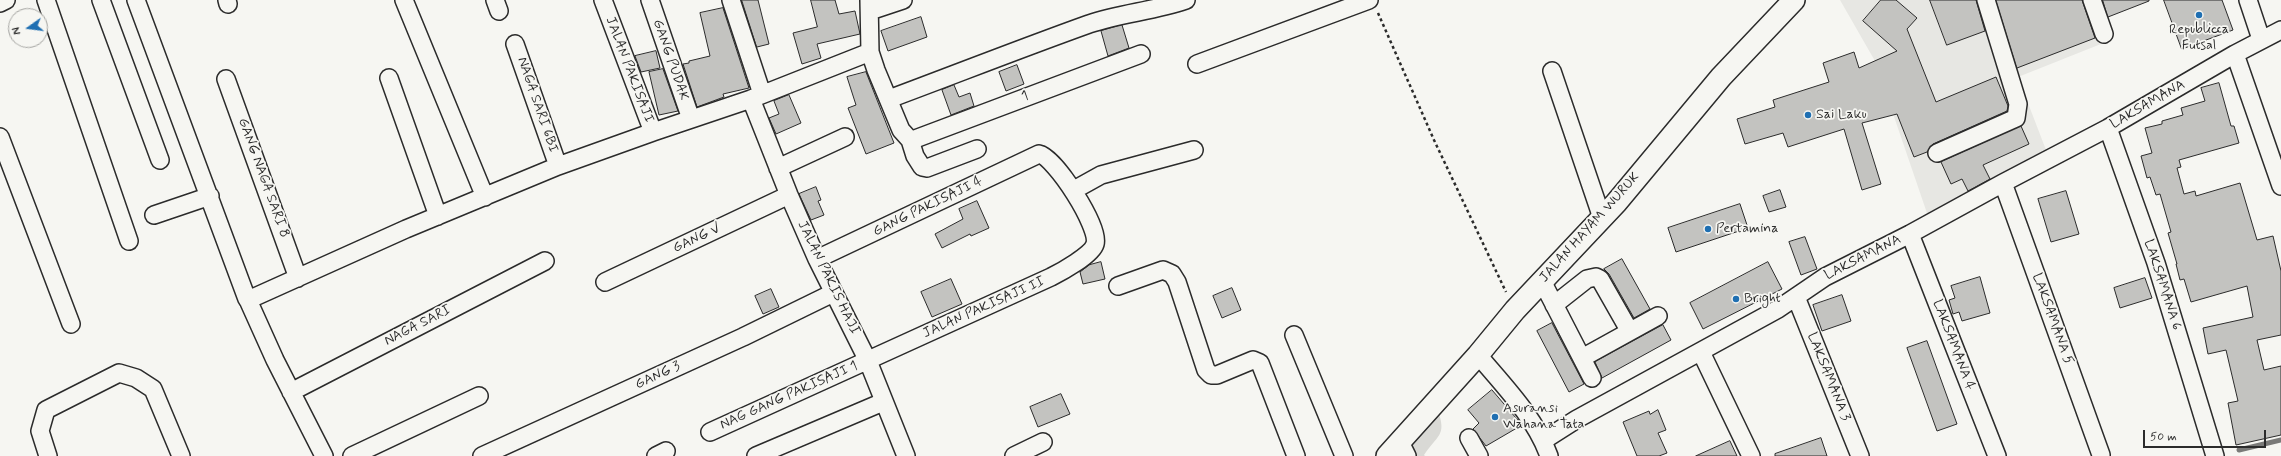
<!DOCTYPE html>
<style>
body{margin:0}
#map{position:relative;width:2281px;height:456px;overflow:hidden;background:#f6f6f2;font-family:Mynerve,sans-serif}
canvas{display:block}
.north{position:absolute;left:8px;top:8px;width:40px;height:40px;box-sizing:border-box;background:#f6f6f2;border:1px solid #a5a5a2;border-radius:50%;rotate:256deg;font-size:11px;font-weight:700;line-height:16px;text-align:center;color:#2b2b2b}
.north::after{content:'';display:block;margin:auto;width:14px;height:18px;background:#1f6fb2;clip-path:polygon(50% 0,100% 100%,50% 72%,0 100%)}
.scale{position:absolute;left:2143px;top:430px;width:123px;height:18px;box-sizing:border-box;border:2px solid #2b2b2b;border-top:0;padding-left:5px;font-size:12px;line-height:14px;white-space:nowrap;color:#2b2b2b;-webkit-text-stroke:3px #f6f6f2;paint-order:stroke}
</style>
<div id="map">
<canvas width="2281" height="456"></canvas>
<div class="north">N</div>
<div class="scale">50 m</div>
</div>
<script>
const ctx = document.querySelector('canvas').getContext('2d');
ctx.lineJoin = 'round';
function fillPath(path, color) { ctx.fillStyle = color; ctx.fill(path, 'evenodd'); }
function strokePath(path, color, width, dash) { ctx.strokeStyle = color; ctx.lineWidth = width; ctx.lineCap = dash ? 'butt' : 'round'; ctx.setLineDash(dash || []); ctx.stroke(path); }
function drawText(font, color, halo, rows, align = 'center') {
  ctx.font = font + ' Mynerve,sans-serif'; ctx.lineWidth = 3.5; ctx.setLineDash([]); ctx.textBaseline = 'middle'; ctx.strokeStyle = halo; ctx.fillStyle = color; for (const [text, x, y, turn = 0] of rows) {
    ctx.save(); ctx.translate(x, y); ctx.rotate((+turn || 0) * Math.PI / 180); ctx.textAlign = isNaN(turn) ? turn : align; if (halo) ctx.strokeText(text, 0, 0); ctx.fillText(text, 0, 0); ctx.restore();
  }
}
const built = new Path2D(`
 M1840,0H2098L2111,40L2018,77L2046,150L1929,219L1875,61Z`);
const green = new Path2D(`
 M1438,411C1447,436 1437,435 1424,455L1425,456H1390Z`);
const stream = new Path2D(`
 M2239,450L2281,440`);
const building = new Path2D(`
 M742,0H758L769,44L757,47Z
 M811,0H835L839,14L855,11L860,34L817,44L821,58L802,64L793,33L817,27Z
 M1881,0H1896L1917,18L1907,29L1936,102L1996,77L2008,106L2007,111L1933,144L1927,152L1914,157L1897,114L1862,123L1881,184L1862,190L1844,129L1788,147L1783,133L1745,144L1737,119L1775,107L1773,100L1829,82L1823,63L1854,52L1859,68L1897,51L1863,21Z
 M1930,0H1976L1985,31L1947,45Z
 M1996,0H2082L2095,38L2017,68Z
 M2103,0H2149V1L2108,17Z
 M2164,0H2222L2233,30L2182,49Z
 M723,8L749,88L723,94L724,97L697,107L683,64L689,63V61L710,56L700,13Z
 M921,17L927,37L888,51L881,31Z
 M1122,25L1129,48L1108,56L1101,31Z
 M656,51L660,68L641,72L635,56Z
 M1017,65L1024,84L1006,91L999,72Z
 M663,69L678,111L659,115L649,72Z
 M866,72L894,143L866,154L848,108L856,105L847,77Z
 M2219,83L2231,126H2234L2239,143L2179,160L2181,167L2177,168L2184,194L2195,191L2196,196L2240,183L2257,240L2273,236L2281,271V335L2257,340L2264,370L2281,366V435L2236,445L2228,403L2238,401L2226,350L2208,354L2203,328L2253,317L2247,286L2191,302L2184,279L2180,280L2176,264H2177L2168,233L2171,232L2160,194L2156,195L2150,177L2147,178L2141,156L2152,153L2145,128L2162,124V121L2183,115L2181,108L2205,101L2201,88Z
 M954,85L959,97L970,93L974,106L951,115L942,90Z
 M789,95L801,123L776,134L769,118L779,114L774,101Z
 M2021,126L2029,144L1983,165L1990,179L1968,191L1962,179L1951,184L1941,162Z
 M816,187L821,200L818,201L824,215L811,220L799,194Z
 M1780,190L1786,207L1769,212L1763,196Z
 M2066,191L2079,234L2051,242L2038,199Z
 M977,201L989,228L971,236L970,234L942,248L935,234L963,219L959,209Z
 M1740,204L1748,228L1676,252L1668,228Z
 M1805,237L1817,269L1801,275L1789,242Z
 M1622,259L1650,309L1634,318L1609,274L1604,269Z
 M1101,262L1105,279L1083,284L1080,272L1089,265Z
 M1768,262L1782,289L1703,329L1690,303Z
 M1980,277L1990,313L1962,321L1959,312L1953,314L1949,300L1955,298L1951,286Z
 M2145,278L2152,298L2120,308L2114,288Z
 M951,279L962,304L932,317L921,292Z
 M1232,288L1241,310L1222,318L1213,296Z
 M771,289L779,307L763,314L755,296Z
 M1842,295L1851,321L1822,331L1813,305Z
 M1552,323L1584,384L1569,392L1537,331Z
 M1663,325L1671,340L1602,378L1595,362Z
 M1927,341L1957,424L1937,431L1907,348Z
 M1492,390L1522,425L1486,446L1473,429L1479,423L1468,410Z
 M1061,394L1070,414L1038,427L1030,407Z
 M1658,410L1666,430L1658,433L1667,453L1659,456H1637L1623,422L1649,411L1650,414Z
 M1821,438L1827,456H1775V454Z
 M1730,441L1737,456H1696Z`);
const path = new Path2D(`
 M1378,13L1434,140L1506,292`);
const minor = new Path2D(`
 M46,0L129,241
 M101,0L160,160
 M136,0L247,299
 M227,0L228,4
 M404,0L485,197
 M495,0L499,11
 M603,0L653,132L751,99L870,52
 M650,0L691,119
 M731,0L762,94
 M869,0L870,52L876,70L901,130L910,140L915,156L922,167L927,168L977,149
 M2092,0L2104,34
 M2248,0L2261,39
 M0,3L6,0
 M870,11L903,0
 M515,44L558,166
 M2235,54L2281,186
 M1197,64L1369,0
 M1552,71L1602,218
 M389,78L438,216
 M226,79L298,278
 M751,99L789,195L817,259L868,361L906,456
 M889,99C956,74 1022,48 1089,24C1122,13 1154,11 1186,0
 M2108,128L2156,263L2215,456
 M0,137L71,324
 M910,140L915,139L1141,54
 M1937,153L2016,118L2018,104L1986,0
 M778,168L845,137
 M2003,183L2101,455
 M1074,190L1101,175L1194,150
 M154,215L210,196
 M1910,234L1997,456
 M1542,281L1592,378
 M605,282L789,195
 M1118,286L1163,270L1172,274L1177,282L1206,370L1211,375H1217L1253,360L1260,363L1296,456
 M1796,297L1860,456
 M1554,305L1587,279L1596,277L1600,279L1629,330
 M1294,335L1344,456
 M1701,352L1751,456
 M1478,355C1504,386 1535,417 1549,456
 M1582,358L1658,316
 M291,392L545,261
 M710,432L1051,277C1061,272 1092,255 1095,244C1100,227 1055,157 1039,154L817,259
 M1469,438L1479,456
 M1544,440L1577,419L1778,309L1825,277L1910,234L2003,183L2108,128L2235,54L2281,30
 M1400,442L1407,456
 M48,456L40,431L46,410L119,373L136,378L153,389L181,456
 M324,456L275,360L248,300L406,229L558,166L653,132
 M352,456L479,396
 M482,456L743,337L833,293
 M656,456L666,451
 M756,456L883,402
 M1014,456L1043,442`);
const major = new Path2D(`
 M1387,456L1478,355L1515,310L1616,203L1721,77L1794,0`);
const markers = [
 [2199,15,4,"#1f6fb2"],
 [1808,115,4,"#1f6fb2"],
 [1708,229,4,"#1f6fb2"],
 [1736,299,4,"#1f6fb2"],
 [1495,417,4,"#1f6fb2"]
];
const poiNames = [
 ["Republicca",2199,30,"center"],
 ["Futsal",2199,46,"center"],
 ["Sai Laku",1816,115],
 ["Pertamina",1716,229],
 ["Bright",1744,299],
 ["Asuransi",1503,409],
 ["Wahana Tata",1503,425]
];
const streetNames = [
 ["GANG PUDAK",670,60,71],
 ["JALAN PAKISAJI",629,70,69],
 ["1",1025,97,-21],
 ["NAGA SARI 6BI",537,105,71],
 ["LAKSAMANA",2148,105,-30],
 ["GANG NAGA SARI 8",263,178,70],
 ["GANG PAKISAJI 4",928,207,-26],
 ["JALAN HAYAM WURUK",1590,228,-48],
 ["GANG V",697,239,-25],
 ["LAKSAMANA",1863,258,-27],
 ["JALAN PAKIS HAJI",828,278,64],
 ["LAKSAMANA 6",2162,285,72],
 ["JALAN PAKISAJI II",984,308,-24],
 ["LAKSAMANA 5",2052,319,70],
 ["NAGA SARI",418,326,-27],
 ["LAKSAMANA 4",1953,345,69],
 ["GANG 3",658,376,-25],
 ["LAKSAMANA 3",1828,377,68],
 ["NAG GANG PAKISAJI 1",789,396,-24]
];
fillPath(built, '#e7e7e3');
fillPath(green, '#d9d9d5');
strokePath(stream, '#7a7a78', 5);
fillPath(building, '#c3c3c0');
strokePath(building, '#2b2b2b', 1);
strokePath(minor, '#2b2b2b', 20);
strokePath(major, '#2b2b2b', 24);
strokePath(path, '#2b2b2b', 2.5, [3, 3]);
strokePath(minor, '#f6f6f2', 17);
strokePath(major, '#f6f6f2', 21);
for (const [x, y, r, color] of markers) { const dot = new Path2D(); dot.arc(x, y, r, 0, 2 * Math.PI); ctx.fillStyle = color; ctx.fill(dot); strokePath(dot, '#f6f6f2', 1.5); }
drawText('14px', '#2b2b2b', '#f6f6f2', poiNames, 'left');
drawText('14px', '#2b2b2b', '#f6f6f2', streetNames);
</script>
